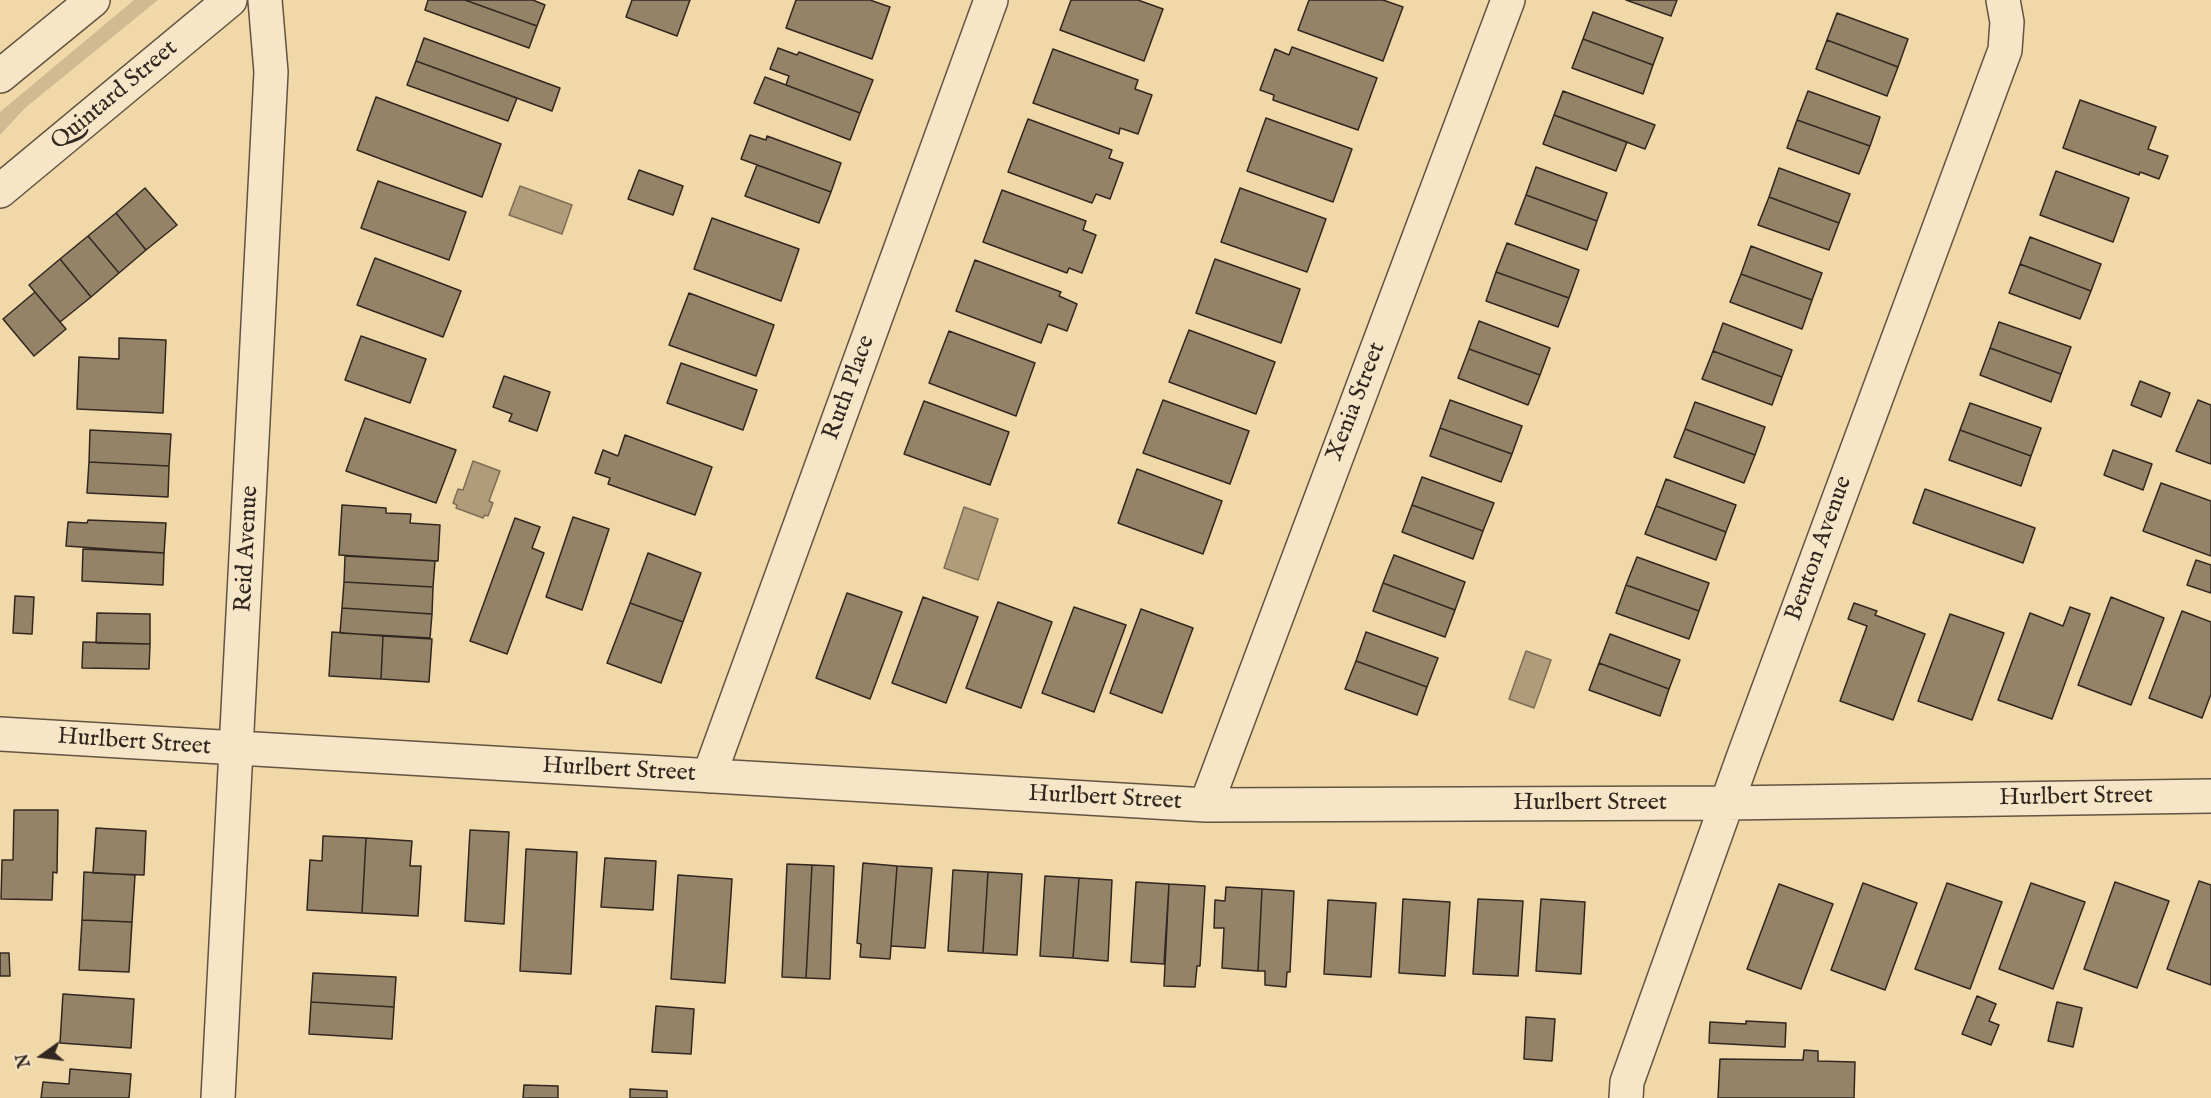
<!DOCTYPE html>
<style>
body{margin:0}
#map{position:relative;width:2211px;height:1098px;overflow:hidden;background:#f1d8a9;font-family:"IM FELL English",serif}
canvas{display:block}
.north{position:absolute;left:12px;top:1026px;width:60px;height:60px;-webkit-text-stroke:4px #f6e6c7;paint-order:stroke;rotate:256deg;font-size:16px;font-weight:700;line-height:24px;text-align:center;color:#322720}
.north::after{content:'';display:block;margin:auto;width:21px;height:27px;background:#322720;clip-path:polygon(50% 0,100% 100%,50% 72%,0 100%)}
</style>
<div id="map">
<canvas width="2211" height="1098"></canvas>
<div class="north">N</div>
</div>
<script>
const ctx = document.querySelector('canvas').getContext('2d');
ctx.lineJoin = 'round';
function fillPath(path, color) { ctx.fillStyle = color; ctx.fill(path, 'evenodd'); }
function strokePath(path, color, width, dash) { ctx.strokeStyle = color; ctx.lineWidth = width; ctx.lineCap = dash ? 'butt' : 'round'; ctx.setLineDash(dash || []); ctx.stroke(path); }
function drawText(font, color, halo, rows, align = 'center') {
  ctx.font = font + ' "IM FELL English",serif'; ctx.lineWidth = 4.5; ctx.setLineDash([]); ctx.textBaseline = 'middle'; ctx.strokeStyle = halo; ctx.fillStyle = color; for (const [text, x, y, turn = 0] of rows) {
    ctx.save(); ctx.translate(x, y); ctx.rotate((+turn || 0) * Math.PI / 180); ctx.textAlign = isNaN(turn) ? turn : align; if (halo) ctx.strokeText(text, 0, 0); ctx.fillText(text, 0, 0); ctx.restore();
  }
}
const green = new Path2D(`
 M134,0H158L25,108L0,135V112Z`);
const water = new Path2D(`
 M520,186L572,205L562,234L509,215Z
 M473,461L500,471L489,501L493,503L488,516L485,515L483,518L456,508L457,505L453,503L458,489L463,490Z
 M964,507L998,519L978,580L944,568Z
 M1526,651L1551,660L1534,708L1509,699Z`);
const building = new Path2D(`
 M428,0H465L537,26L529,48L425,10Z
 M465,0H533L545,5L537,26Z
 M632,0H690L677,36L626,17Z
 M796,0H870L890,7L872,59L786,28Z
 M1071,0H1138L1163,9L1144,61L1060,30Z
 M1309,0H1383L1403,7L1383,61L1298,30Z
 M1626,0H1677L1671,16Z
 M1593,12L1663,38L1653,65L1583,39Z
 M1837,13L1908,39L1898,67L1827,40Z
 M424,38L560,88L552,111L416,61Z
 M1583,39L1653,65L1643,94L1572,68Z
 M1827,40L1898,67L1887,96L1816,69Z
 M1292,47L1377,78L1358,130L1273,100L1274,95L1260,90L1275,49L1289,55Z
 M778,48L797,55L799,52L873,80L860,113L786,85L789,76L770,69Z
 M1053,49L1138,80L1135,89L1152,95L1138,134L1120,128L1119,134L1033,103Z
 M416,61L517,98L508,121L407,85Z
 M765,77L860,113L850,140L754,103Z
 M1563,91L1655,125L1645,149L1554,115Z
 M1808,91L1880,117L1870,146L1797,120Z
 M376,97L501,144L482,197L357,150Z
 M2080,100L2156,127L2148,149L2168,156L2159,179L2140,172L2139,175L2063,148Z
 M1554,115L1627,142L1616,171L1543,144Z
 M1266,118L1352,149L1333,202L1247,171Z
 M1028,119L1112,150L1109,158L1123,163L1110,199L1096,194L1092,203L1008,172Z
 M1797,120L1870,146L1859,174L1787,148Z
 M750,135L766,140L767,136L841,163L831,192L741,159Z
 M757,165L831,192L819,223L745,196Z
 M1536,167L1607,193L1597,221L1526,195Z
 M1779,168L1850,194L1839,223L1769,197Z
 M639,170L683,186L673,215L628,199Z
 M2056,171L2129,198L2113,242L2040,215Z
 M378,181L466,212L449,260L361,228Z
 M145,188L177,225L146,250L116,213Z
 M1240,188L1326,219L1307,272L1221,242Z
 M1002,190L1086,221L1083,230L1096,235L1082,273L1069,268L1067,273L983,242Z
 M1526,195L1597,221L1587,250L1515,224Z
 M1769,197L1839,223L1829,250L1758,225Z
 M116,213L146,250L119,273L88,236Z
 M712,218L799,249L781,301L694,269Z
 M88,236L119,273L91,297L60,259Z
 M2030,237L2101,264L2091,291L2020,264Z
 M1507,243L1579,270L1569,298L1496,272Z
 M1751,246L1822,273L1812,300L1741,274Z
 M375,258L461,291L443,337L357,305Z
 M60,259L91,297L60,322L29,285Z
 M1215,259L1300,289L1281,343L1196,313Z
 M975,260L1061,292L1059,296L1077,304L1067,331L1048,324L1041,343L956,311Z
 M2020,264L2091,291L2080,319L2009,293Z
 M1496,272L1569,298L1558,327L1486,301Z
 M1741,274L1812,300L1802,329L1730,302Z
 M35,292L66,329L34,356L3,319Z
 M689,293L774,325L756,376L669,345Z
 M1479,321L1550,348L1540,375L1469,349Z
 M1999,322L2071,347L2061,374L1990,348Z
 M1723,323L1792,350L1782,377L1713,351Z
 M1189,330L1275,362L1256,414L1169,382Z
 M949,331L1035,363L1016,416L929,383Z
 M361,336L426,359L410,403L345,380Z
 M119,338L166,340L163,413L77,409L79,357L119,359Z
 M1990,348L2061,374L2051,402L1980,375Z
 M1469,349L1540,375L1528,405L1458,378Z
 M1713,351L1782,377L1772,405L1702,379Z
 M681,363L757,390L743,430L667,403Z
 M504,376L550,392L537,431L509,421L512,414L493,407Z
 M2140,381L2170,393L2161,417L2131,405Z
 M1163,400L1249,431L1230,484L1143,453Z
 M1450,400L1522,426L1512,454L1440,428Z
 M2198,400L2211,405V464L2176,451Z
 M924,401L1009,432L990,485L904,454Z
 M1695,402L1765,427L1755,455L1685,429Z
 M1970,403L2041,428L2031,456L1960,430Z
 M365,418L456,450L436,503L346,471Z
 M1440,428L1512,454L1501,482L1430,456Z
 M1685,429L1755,455L1744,483L1674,457Z
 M90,430L171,434L169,466L89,462Z
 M1960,430L2031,456L2021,486L1949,460Z
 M625,435L712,467L695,515L608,484L610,478L595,473L603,450L618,456Z
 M2113,450L2152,464L2143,490L2104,475Z
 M89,462L169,466L168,497L87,493Z
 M1137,469L1222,501L1203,554L1118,523Z
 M1422,477L1494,503L1483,531L1412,505Z
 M1666,479L1736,505L1726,532L1656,506Z
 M2161,483L2211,501V556L2143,531Z
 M1925,489L2035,528L2023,563L1913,523Z
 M342,505L386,508V513L411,514L410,523L440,525L438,561L339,555Z
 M1412,505L1483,531L1473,559L1402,532Z
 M1656,506L1726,532L1716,560L1645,534Z
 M573,517L609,529L582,610L546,597Z
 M515,518L540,527L532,548L544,553L507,654L470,641Z
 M88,520L166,523L164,553L66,546L68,522L87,523Z
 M83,549L164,553L163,585L82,581Z
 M648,553L701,573L683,622L630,603Z
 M1394,555L1465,582L1455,610L1383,583Z
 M345,556L435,561L433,587L344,582Z
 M1637,557L1709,583L1699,611L1626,585Z
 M2196,560L2211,565V593L2187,585Z
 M344,582L433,587L432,614L342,608Z
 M1383,583L1455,610L1445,637L1373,611Z
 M1626,585L1699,611L1689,639L1616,613Z
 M847,593L902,612L870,699L816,678Z
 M15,596L34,597L32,634L13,633Z
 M923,597L978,617L946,703L892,683Z
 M2111,597L2164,618L2131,705L2078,685Z
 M998,602L1052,622L1021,708L966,688Z
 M630,603L683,622L661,683L607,663Z
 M1854,603L1877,611L1875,615L1925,634L1893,720L1840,701L1867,626L1848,619Z
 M1074,607L1126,625L1094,712L1042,693Z
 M2070,607L2090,614L2052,719L1998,700L2030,613L2063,626Z
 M342,608L432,614L430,638L340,633Z
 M1141,609L1193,628L1162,713L1110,693Z
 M2182,611L2211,622V694L2202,718L2149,698Z
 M97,613L150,614V644L96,643Z
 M1950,614L2004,633L1972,720L1918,701Z
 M332,632L383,636L381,679L329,676Z
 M1366,632L1438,658L1427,687L1356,661Z
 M1610,634L1680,660L1669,689L1599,663Z
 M383,636L432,639L429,682L381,679Z
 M83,642L150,644L149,669L82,668Z
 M1356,661L1427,687L1417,715L1345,689Z
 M1599,663L1669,689L1660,716L1589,690Z
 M14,810H58L57,873L53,872L52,900L1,899L2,860H13Z
 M96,828L146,831L144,875L93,873Z
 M470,830L509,832L504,924L465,921Z
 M323,836L366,838L362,913L307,910L310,860L322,861Z
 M366,838L412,841L410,866H421L418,916L362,913Z
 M526,849L577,852L571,974L520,971Z
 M605,858L656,861L653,910L601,907Z
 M863,863L897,866L890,959L860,957L861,944L857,943Z
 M787,864L812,865L806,978L782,977Z
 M812,865L834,866L830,979L806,978Z
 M897,866L932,868L925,948L891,946Z
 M953,870L988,872L983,953L948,951Z
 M84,872L135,875L132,922L82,920Z
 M988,872L1022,874L1017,955L983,953Z
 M678,875L732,879L725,983L671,979Z
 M1045,876L1079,878L1073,958L1040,956Z
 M1079,878L1112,880L1108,961L1073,958Z
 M2199,881L2211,885V985L2167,969Z
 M1136,882L1169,884L1164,964L1131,962Z
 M2115,882L2169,901L2137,988L2084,969Z
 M1863,883L1917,903L1885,990L1831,970Z
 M1947,883L2002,902L1970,989L1915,969Z
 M2031,883L2085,902L2053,989L1999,969Z
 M1169,884L1205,886L1200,966H1197L1195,987L1164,986Z
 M1779,884L1833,904L1801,989L1747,969Z
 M1226,887L1262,889L1258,971L1222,968L1224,928H1214L1215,900L1225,901Z
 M1262,889L1294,891L1290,972H1287L1286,987L1265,985V971H1258Z
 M1403,899L1450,902L1445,976L1399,973Z
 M1478,899L1523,901L1518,976L1473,974Z
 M1541,899L1585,902L1581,974L1536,971Z
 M1328,900L1376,903L1371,977L1324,974Z
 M82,920L132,922L129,972L79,970Z
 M0,953H9L10,976H0Z
 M313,973L396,977L394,1007L311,1002Z
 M63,994L134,999L131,1048L60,1043Z
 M1977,996L1996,1004L1989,1021L1999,1025L1991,1045L1962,1034Z
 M311,1002L394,1007L392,1039L309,1034Z
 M2057,1002L2082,1008L2073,1047L2048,1041Z
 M656,1006L694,1009L691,1054L652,1052Z
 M1526,1017L1555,1019L1552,1061L1524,1059Z
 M1746,1021L1786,1023L1785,1047L1709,1043L1710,1022L1746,1024Z
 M1804,1050L1818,1051V1061L1855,1062L1854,1098H1718L1720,1059L1803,1060Z
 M70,1069L131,1074L129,1098H41L43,1082L69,1084Z
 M524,1085L558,1086V1098H523Z
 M630,1089L667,1091V1098H630Z`);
const street = new Path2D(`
 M0,76L93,0
 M0,191L230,0
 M0,734L1206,805L1727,803L2211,796
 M709,776L991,0
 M1206,805L1508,0
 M218,1098L271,72L265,0
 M1626,1098L1627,1082L1743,758L2005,50L2007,22L2003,0`);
const streetNames = [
 ["Quintard Street",115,96,-40],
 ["Ruth Place",850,388,-70],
 ["Xenia Street",1357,402,-69],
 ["Reid Avenue",248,549,-87],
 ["Benton Avenue",1820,549,-70],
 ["Hurlbert Street",134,743,4],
 ["Hurlbert Street",619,771,3],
 ["Hurlbert Street",2076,798,-1],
 ["Hurlbert Street",1105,799,3],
 ["Hurlbert Street",1590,804]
];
fillPath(green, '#d1ba92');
fillPath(water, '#b09c7a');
strokePath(water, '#7e6d56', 1.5);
fillPath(building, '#958367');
strokePath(building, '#322720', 1.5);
strokePath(street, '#625342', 36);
strokePath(street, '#f6e6c7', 33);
drawText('24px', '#322720', '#f6e6c7', streetNames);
</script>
